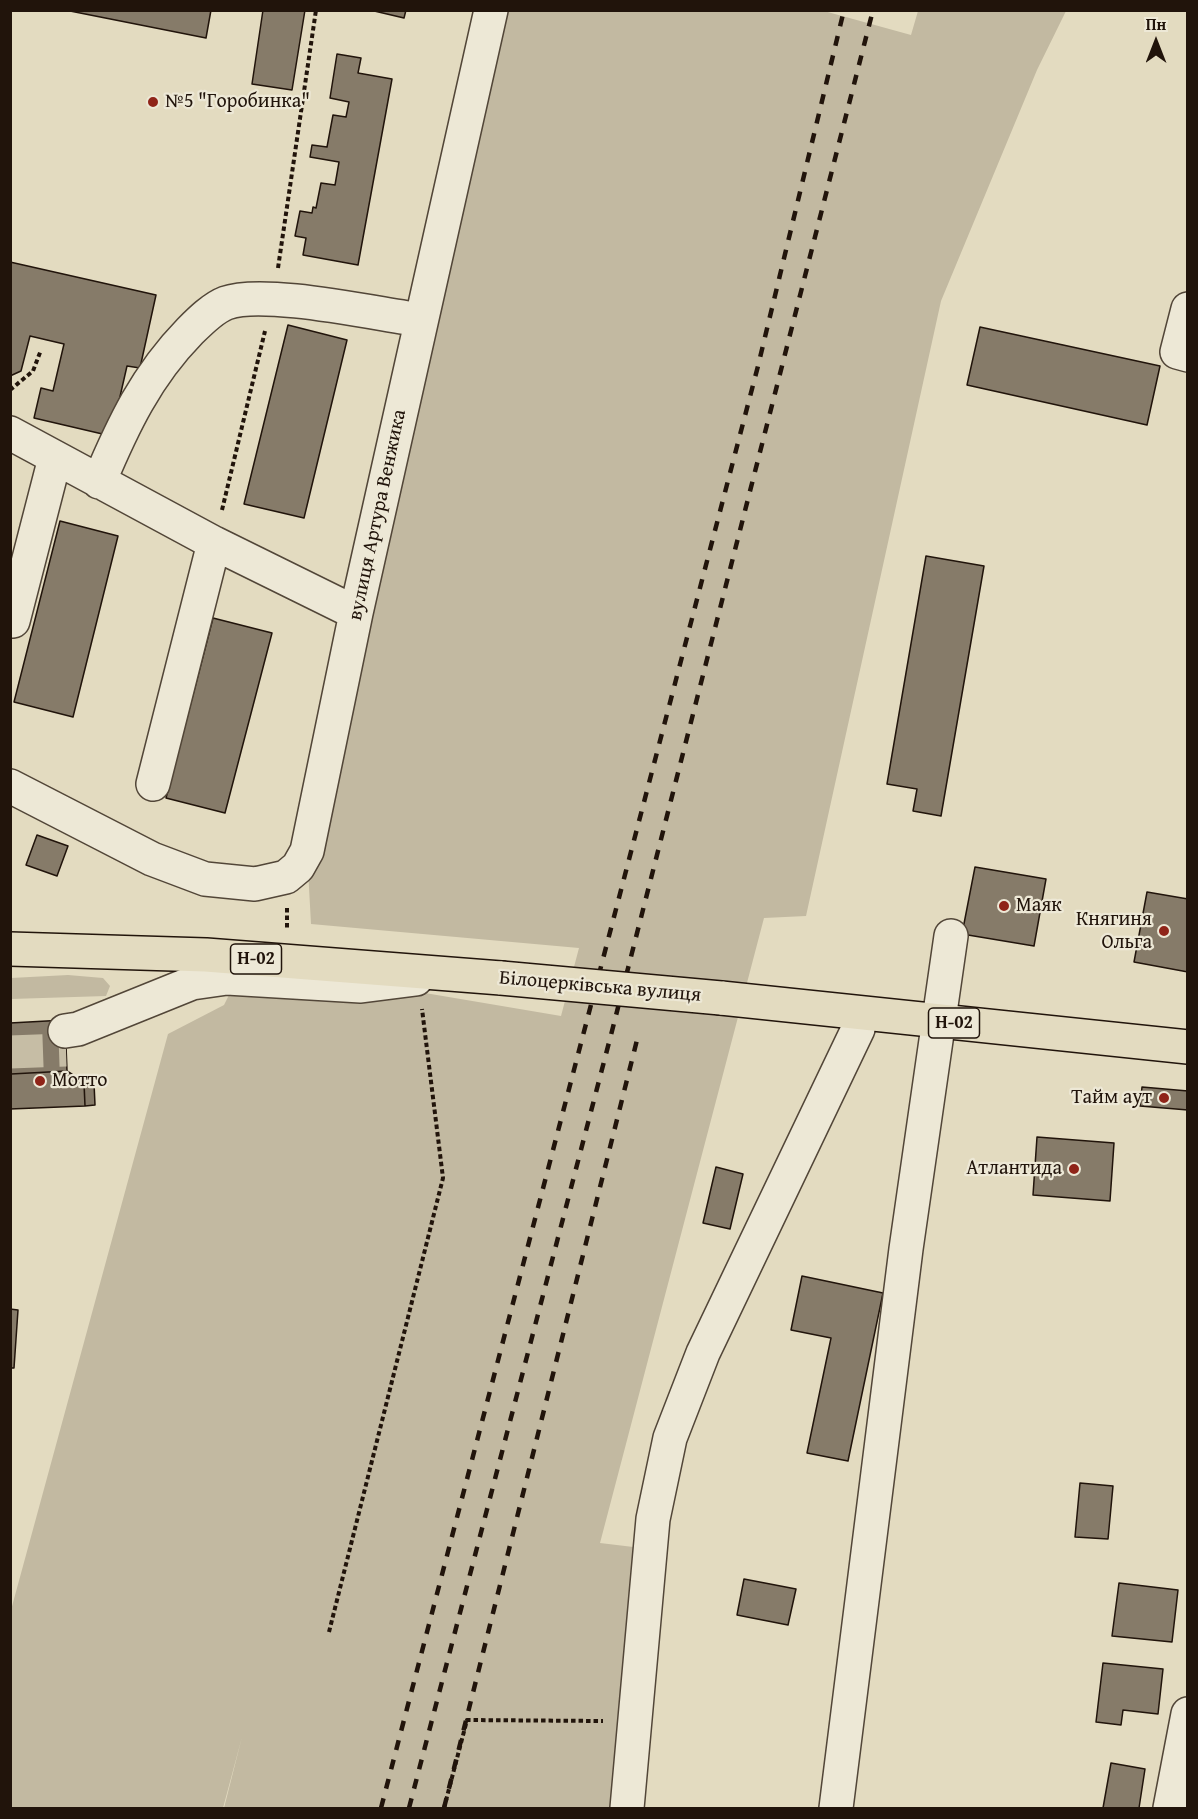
<!DOCTYPE html>
<meta charset="utf-8">
<style>
body{margin:0}
#map{position:relative;width:1198px;height:1819px;overflow:hidden;background:#e3dbc0;font-family:"Gentium Book Plus",serif}
canvas{display:block}
.frame{position:absolute;inset:0;border:12px solid #21140b;pointer-events:none}
.north{position:absolute;left:1126px;top:12px;width:60px;height:60px;-webkit-text-stroke:4px #ede8d6;paint-order:stroke;rotate:0deg;font-size:16px;font-weight:700;line-height:24px;text-align:center;color:#21140b}
.north::after{content:'';display:block;margin:auto;width:21px;height:27px;background:#21140b;clip-path:polygon(50% 0,100% 100%,50% 72%,0 100%)}
</style>
<div id="map">
<canvas width="1198" height="1819"></canvas>
<div class="frame"></div>
<div class="north">Пн</div>
</div>
<script>
const ctx = document.querySelector('canvas').getContext('2d');
ctx.lineJoin = 'round';
function fillPath(path, color) { ctx.fillStyle = color; ctx.fill(path, 'evenodd'); }
function strokePath(path, color, width, dash) { ctx.strokeStyle = color; ctx.lineWidth = width; ctx.lineCap = dash ? 'butt' : 'round'; ctx.setLineDash(dash || []); ctx.stroke(path); }
function drawText(font, color, halo, rows, align = 'center') {
  ctx.font = font + ' "Gentium Book Plus",serif'; ctx.lineWidth = 4.5; ctx.setLineDash([]); ctx.textBaseline = 'middle'; ctx.strokeStyle = halo; ctx.fillStyle = color; for (const [text, x, y, turn = 0] of rows) {
    ctx.save(); ctx.translate(x, y); ctx.rotate((+turn || 0) * Math.PI / 180); ctx.textAlign = isNaN(turn) ? turn : align; if (halo) ctx.strokeText(text, 0, 0); ctx.fillText(text, 0, 0); ctx.restore();
  }
}
const green = new Path2D(`
 M491,11H824L911,35L918,11H1066L1037,70L941,301L806,916L764,918L600,1543L650,1549L627,1808H224L242,1737L223,1808H11V1610L168,1034L224,1005L237,979L419,992L561,1016L579,948L311,924L307,851Z
 M68,975L103,978L110,986L106,996L11,999V978Z`);
const building = new Path2D(`
 M65,10H211L206,38Z
 M263,10H305L292,90L252,84Z
 M370,10H406L404,18Z
 M337,54L361,58L358,73L392,79L358,265L303,255L306,238L295,236L300,211L312,213L313,207L316,208L321,183L335,185L339,162L310,157L312,145L327,147L333,115L346,117L349,102L330,98Z
 M10,262L156,295L140,368L127,366L111,436L34,418L41,388L53,391L64,344L30,336L21,371L10,376Z
 M288,325L347,340L304,518L244,504Z
 M980,327L1160,366L1147,425L967,385Z
 M60,521L118,536L73,717L14,702Z
 M926,556L984,566L941,816L913,811L917,789L887,784Z
 M213,618L272,633L225,813L166,798Z
 M37,835L68,846L57,876L26,865Z
 M975,867L1046,879L1034,946L962,934Z
 M1147,892L1188,899V972L1134,962Z
 M65,1020L67,1071L11,1074L10,1023Z
 M67,1071L84,1082L85,1106L10,1109L11,1074Z
 M94,1083L95,1105L85,1106L84,1084Z
 M1142,1087L1188,1091V1110L1140,1106Z
 M1037,1137L1114,1143L1110,1201L1033,1195Z
 M716,1167L743,1174L730,1229L703,1223Z
 M802,1276L883,1293L848,1461L807,1453L831,1338L791,1330Z
 M10,1309L18,1310L14,1368H10Z
 M1080,1483L1113,1486L1108,1539L1075,1537Z
 M744,1579L796,1589L788,1625L737,1615Z
 M1119,1583L1178,1590L1172,1642L1112,1636Z
 M1103,1663L1163,1669L1158,1714L1123,1710L1121,1725L1096,1722Z
 M1111,1763L1145,1769L1139,1808H1103Z`);
const minorTunnel = new Path2D(`
 M10,1052L66,1050`);
const path = new Path2D(`
 M278,268L316,10
 M10,390L33,371L41,350
 M222,510L265,331
 M287,908V930
 M329,1632L443,1178L422,1009
 M444,1808L467,1720L603,1721`);
const minor = new Path2D(`
 M1188,309L1177,352L1188,355
 M10,433L214,543L356,613
 M99,482C123,425 146,376 190,331C200,321 213,308 226,303C264,289 376,314 421,320
 M13,621L55,458
 M153,784L214,543
 M10,786L152,859L205,879L255,884L286,877L298,867L307,851L356,613L491,10
 M65,1031L78,1029L192,983L227,978L361,986L416,979
 M627,1808L653,1519L670,1438L703,1353L858,1029
 M836,1808L906,1249L951,936
 M1170,1808L1188,1714`);
const major = new Path2D(`
 M10,949L206,955L501,978
 M721,998L1188,1047`);
const rail = new Path2D(`
 M381,1808L758,366L844,10
 M409,1808L612,1031L873,10
 M444,1808L638,1036`);
const majorBridge = new Path2D(`
 M501,978L721,998`);
const markers = [
 [153,102,6,"#8f2418"],
 [1004,906,6,"#8f2418"],
 [1164,931,6,"#8f2418"],
 [40,1081,6,"#8f2418"],
 [1164,1098,6,"#8f2418"],
 [1074,1169,6,"#8f2418"]
];
const shields = [
 [256,959,51],
 [954,1023,51]
];
const shieldNames = [
 ["Н-02",256,959],
 ["Н-02",954,1023]
];
const poiNames = [
 ["№5 \"Горобинка\"",165,102],
 ["Маяк",1016,906],
 ["Княгиня",1152,920,"right"],
 ["Ольга",1152,943,"right"],
 ["Мотто",52,1081],
 ["Тайм аут",1152,1098,"right"],
 ["Атлантида",1062,1169,"right"]
];
const streetNames = [
 ["вулиця Артура Венжика",378,515,-78],
 ["Білоцерківська вулиця",600,987,5]
];
fillPath(green, '#c2b9a1');
fillPath(building, '#867b69');
strokePath(building, '#21140b', 1.5);
strokePath(minorTunnel, '#c6bda5', 33, [33, 16]);
strokePath(minor, '#524638', 36);
strokePath(major, '#21140b', 36);
strokePath(path, '#21140b', 4, [4.5, 3]);
strokePath(minor, '#ede8d6', 33);
strokePath(major, '#e3dbc0', 33);
strokePath(rail, '#21140b', 4.5, [10, 10]);
strokePath(majorBridge, '#21140b', 36, []);
strokePath(majorBridge, '#e3dbc0', 33);
for (const [x, y, r, color] of markers) { const dot = new Path2D(); dot.arc(x, y, r, 0, 2 * Math.PI); ctx.fillStyle = color; ctx.fill(dot); strokePath(dot, '#ede8d6', 2); }
for (const [x, y, w] of shields) { const box = new Path2D(); box.roundRect(x - w / 2, y - 15, w, 30, 4.5); ctx.fillStyle = '#ede8d6'; ctx.fill(box); strokePath(box, '#21140b', 1.5); }
drawText('bold 18px', '#21140b', null, shieldNames);
drawText('20px', '#21140b', '#ede8d6', poiNames, 'left');
drawText('20px', '#21140b', '#ede8d6', streetNames);
</script>
